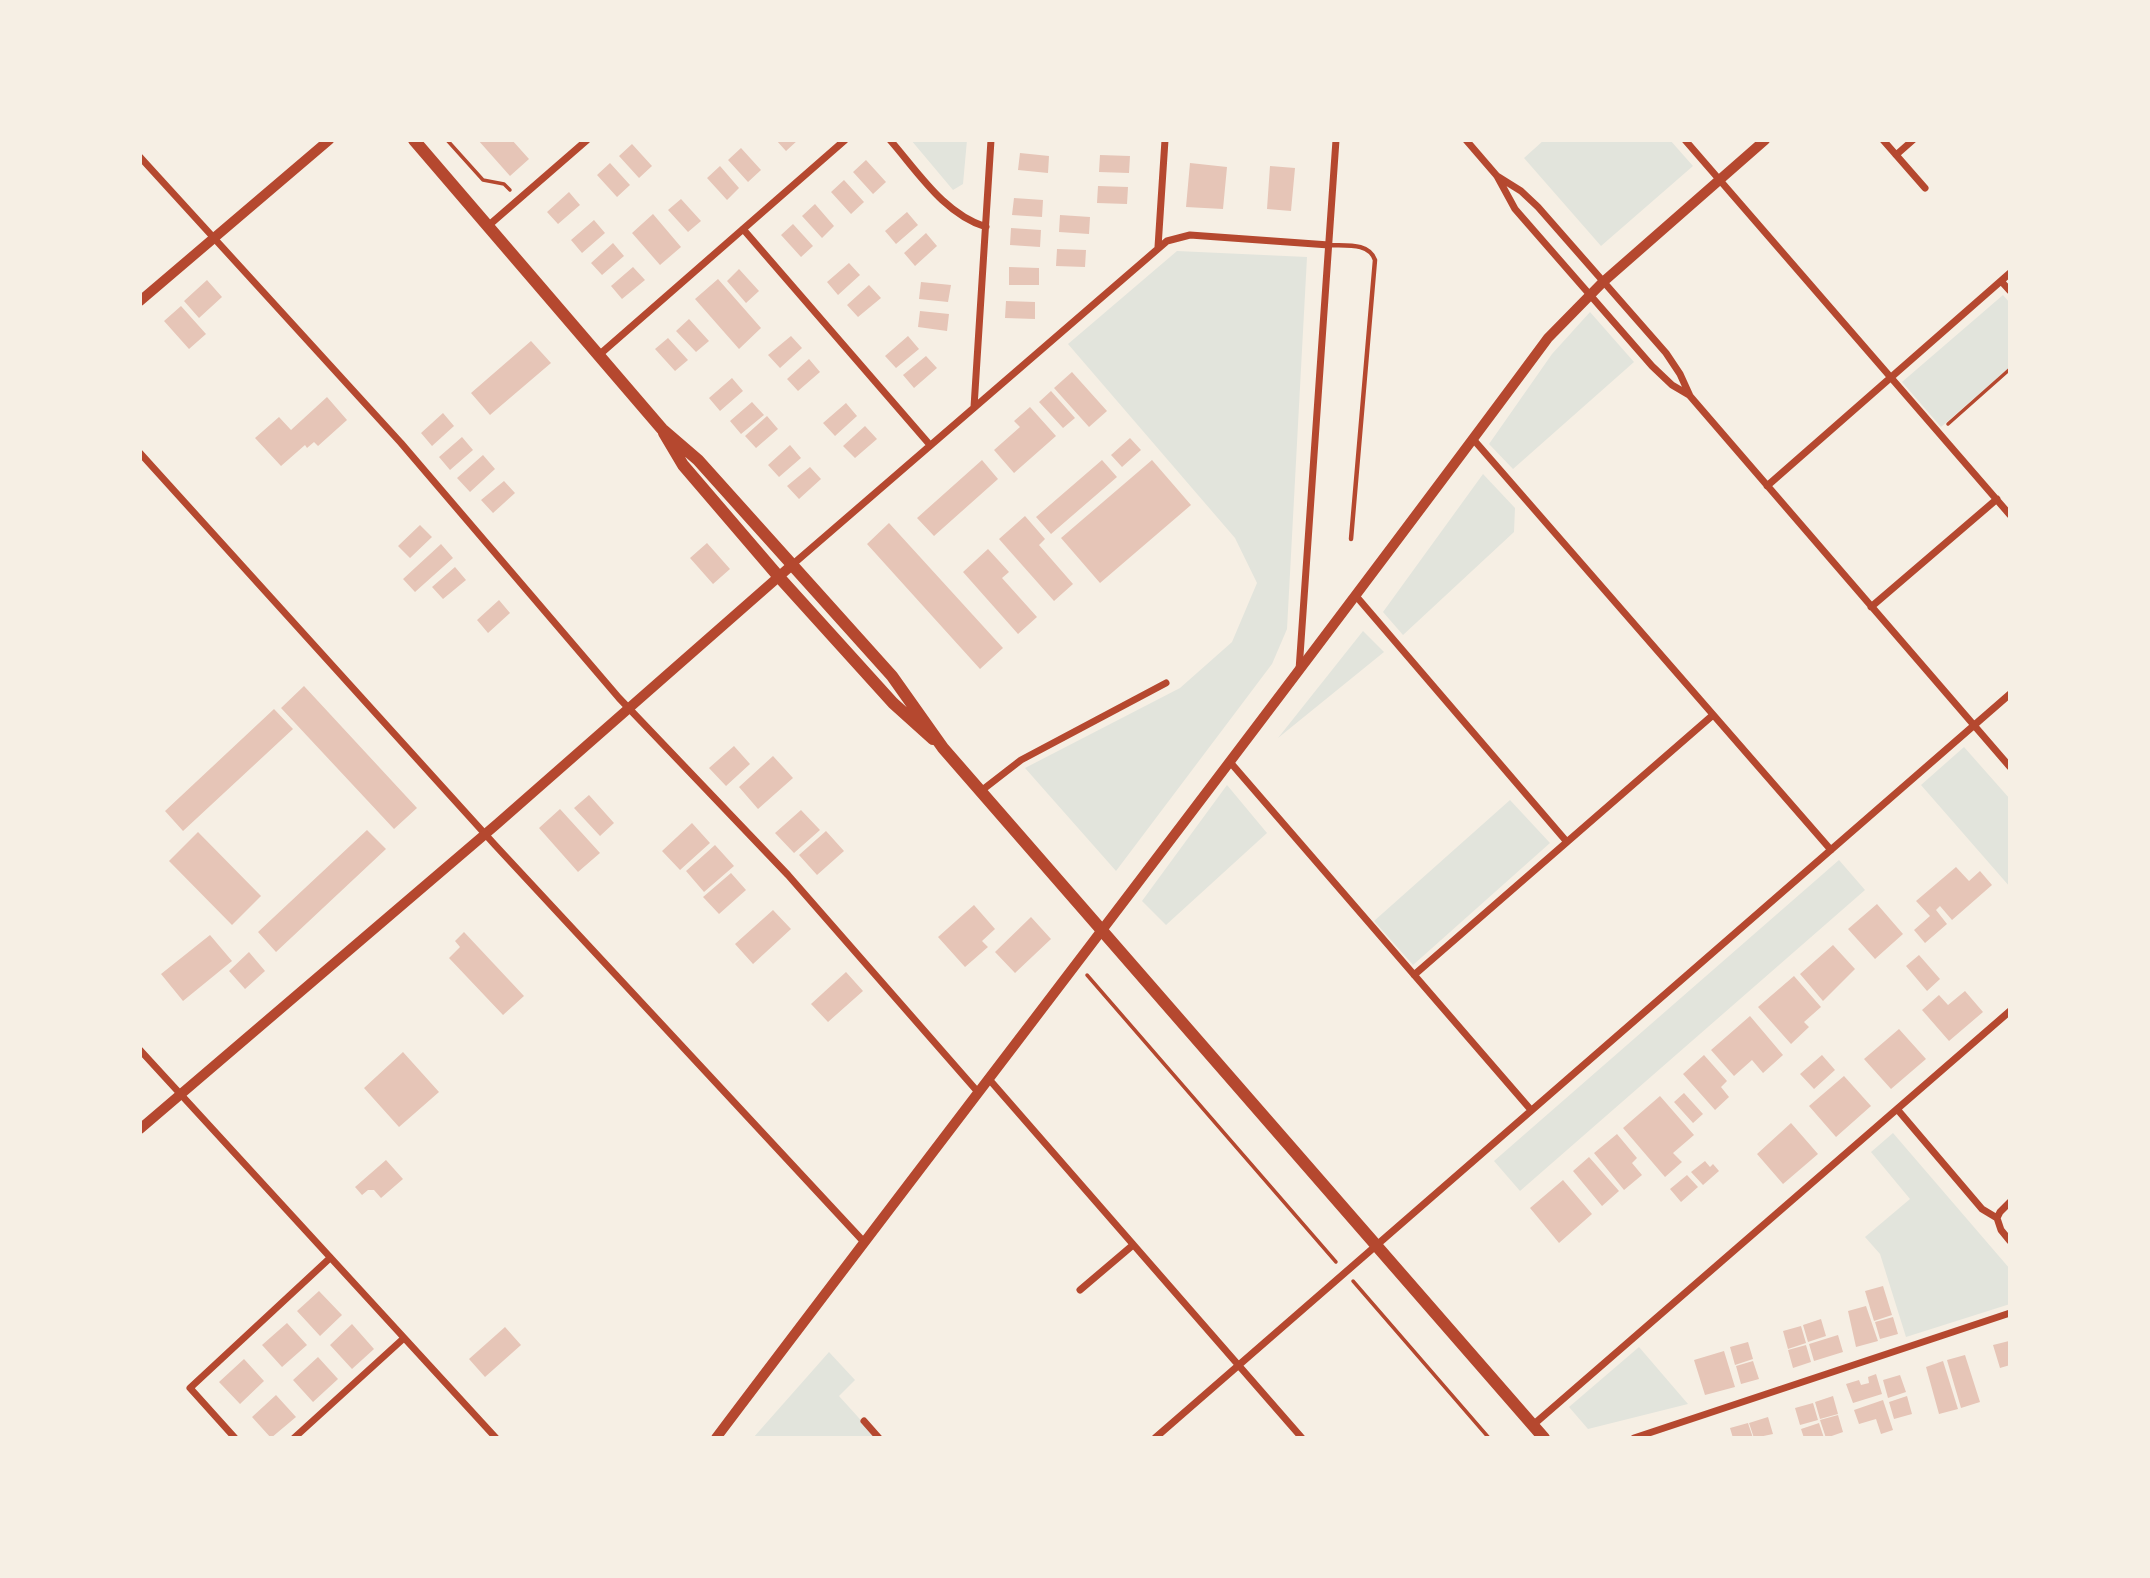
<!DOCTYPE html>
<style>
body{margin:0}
#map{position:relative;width:2150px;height:1578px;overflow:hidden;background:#f6efe4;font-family:Jost,sans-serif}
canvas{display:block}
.frame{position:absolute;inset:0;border:142px solid #f6efe4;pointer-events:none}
</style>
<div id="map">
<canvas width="2150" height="1578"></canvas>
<div class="frame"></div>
</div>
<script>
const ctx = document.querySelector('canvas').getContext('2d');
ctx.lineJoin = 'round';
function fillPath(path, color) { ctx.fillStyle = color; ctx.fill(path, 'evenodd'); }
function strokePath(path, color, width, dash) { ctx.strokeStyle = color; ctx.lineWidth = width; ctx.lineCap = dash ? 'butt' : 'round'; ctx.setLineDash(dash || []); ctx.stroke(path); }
const green = new Path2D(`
 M911,140H967L963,184L953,190Z
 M1544,140H1670L1693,166L1601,246L1524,158Z
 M1177,251L1307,257L1287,629L1272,664L1116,871L1025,768L1180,688L1232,642L1257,583L1235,538L1068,344Z
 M2003,295L2010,303V367L1941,427L1902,382Z
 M1590,312L1634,362L1513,469L1489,444L1552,354Z
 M1483,474L1515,508L1514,532L1403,635L1383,612Z
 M1363,631L1384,652L1278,738Z
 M1964,747L2010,799V887L1921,785Z
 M1227,785L1267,833L1166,925L1142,901Z
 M1510,800L1550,843L1413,965L1374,921Z
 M1839,860L1865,890L1520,1191L1494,1161Z
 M1893,1133L2010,1269V1304L1906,1337L1880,1254L1865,1237L1910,1199L1871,1152Z
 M1639,1347L1688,1404L1588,1429L1569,1407Z
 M829,1352L855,1380L839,1396L877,1438H753Z`);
const building = new Path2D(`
 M478,140H512L529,159L510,176Z
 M776,140H798L786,151Z
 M632,144L652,166L639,178L619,156Z
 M741,148L761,170L748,182L728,160Z
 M1020,153L1049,156L1048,173L1018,170Z
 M1100,155L1130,156L1129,173L1099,172Z
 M866,160L886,182L873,194L853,172Z
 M610,163L630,185L617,197L597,175Z
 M1190,163L1227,167L1223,209L1186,207Z
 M720,166L739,188L727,200L707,178Z
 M1270,166L1295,168L1291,211L1267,209Z
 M844,180L864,202L851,214L831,192Z
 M1098,186L1128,187L1127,204L1097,203Z
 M569,192L580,205L558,224L547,212Z
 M1014,198L1043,200L1042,217L1012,215Z
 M681,199L701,221L688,232L668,210Z
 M815,204L834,226L822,238L802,216Z
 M907,212L918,225L896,244L885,231Z
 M653,214L681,247L660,265L632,233Z
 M1060,215L1090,217L1089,234L1059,232Z
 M594,220L605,233L582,253L571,240Z
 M793,224L813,246L801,257L781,235Z
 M1011,228L1041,230L1040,247L1010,245Z
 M926,233L937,246L915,266L904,253Z
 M613,243L624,256L602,275L591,263Z
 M1057,249L1086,250L1085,267L1056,266Z
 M849,263L860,275L838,295L827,282Z
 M633,267L645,280L622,299L611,286Z
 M1009,267L1039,268V285H1009Z
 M739,269L759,291L746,303L727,281Z
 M718,279L761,328L739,349L695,299Z
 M207,280L222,297L199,318L184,301Z
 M921,282L951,285L948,302L919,299Z
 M869,285L881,298L858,317L847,305Z
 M1006,301L1035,302V319L1005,318Z
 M181,306L206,334L189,349L164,321Z
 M920,311L949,314L947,331L918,327Z
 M689,319L709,341L696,352L676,331Z
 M791,336L802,348L780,368L768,355Z
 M908,336L919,349L896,368L885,356Z
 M668,338L688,360L675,371L655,349Z
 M531,341L551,363L490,415L471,393Z
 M926,356L937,368L914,388L903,375Z
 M809,359L820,372L798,391L787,379Z
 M1072,372L1107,411L1089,427L1054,388Z
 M732,378L743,391L720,411L709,398Z
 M1051,391L1075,418L1063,428L1039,402Z
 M327,397L347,420L318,446L314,442L307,448L305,445L281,466L255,438L279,417L291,430Z
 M752,402L764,415L741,434L730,421Z
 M846,403L857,416L835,436L823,423Z
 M1030,407L1056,436L1014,473L994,450L1020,427L1014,421Z
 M443,413L454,426L432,446L421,433Z
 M767,416L778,429L756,448L745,436Z
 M865,426L877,439L855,458L843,446Z
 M462,437L473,450L450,470L439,457Z
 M1130,438L1141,450L1122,467L1111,455Z
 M790,445L801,458L779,477L768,465Z
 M483,455L495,469L470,492L457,478Z
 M982,460L998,479L934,536L917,518Z
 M1102,460L1117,477L1051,534L1036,517Z
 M1152,460L1191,505L1100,583L1061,538Z
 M810,467L821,479L799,499L787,486Z
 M504,481L515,493L493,513L481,500Z
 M1025,516L1045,539L1039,545L1073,584L1054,601L999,539Z
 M889,523L1003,648L980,669L867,544Z
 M420,525L432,537L410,558L398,546Z
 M707,543L730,569L713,584L690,558Z
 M441,544L453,558L415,592L403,579Z
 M988,549L1009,572L1002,578L1037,617L1018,634L963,572Z
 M455,567L466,580L443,599L432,587Z
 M499,600L510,613L488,633L477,620Z
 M304,686L417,808L394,829L281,708Z
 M274,709L293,729L183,831L165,811Z
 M734,746L750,764L726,786L709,768Z
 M773,756L793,778L758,809L739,787Z
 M589,795L614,823L600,836L574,808Z
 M560,809L600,853L578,872L539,828Z
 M801,810L820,830L794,853L775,833Z
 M692,823L710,843L680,870L662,851Z
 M367,830L386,849L276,952L258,932Z
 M826,831L844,851L817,875L799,855Z
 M198,832L261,896L232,925L169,861Z
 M715,845L734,866L704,892L686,871Z
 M1956,867L1969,881L1980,871L1992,885L1952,920L1940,906L1936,910L1947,924L1925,943L1914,930L1930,916L1916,901Z
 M731,873L746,890L719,914L703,897Z
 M1877,904L1903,934L1875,959L1848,929Z
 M974,905L995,929L982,941L988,947L965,967L938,937Z
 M773,910L791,929L753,964L735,944Z
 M1031,917L1051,939L1015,973L995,952Z
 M464,932L524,996L503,1015L449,958L460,947L455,941Z
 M210,935L232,961L183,1001L161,974Z
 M1833,945L1855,969L1823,1001L1800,974Z
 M249,952L265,971L245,989L229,971Z
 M1919,955L1940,979L1927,991L1906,966Z
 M846,972L863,991L828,1022L811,1004Z
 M1794,976L1821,1007L1804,1022L1809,1027L1791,1044L1758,1007Z
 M1965,991L1983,1012L1949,1041L1922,1010L1939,995L1948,1005Z
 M1750,1016L1783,1055L1763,1073L1752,1060L1734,1076L1711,1050Z
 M1899,1029L1926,1059L1891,1089L1864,1059Z
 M403,1052L439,1092L399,1127L364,1088Z
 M1704,1055L1727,1081L1721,1087L1729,1097L1715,1110L1683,1074Z
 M1822,1055L1835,1070L1814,1089L1800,1074Z
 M1844,1076L1871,1106L1836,1137L1809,1106Z
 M1684,1093L1703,1114L1693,1123L1674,1102Z
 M1660,1096L1694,1135L1673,1153L1682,1162L1665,1177L1623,1128Z
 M1791,1123L1818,1154L1783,1184L1757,1154Z
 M1617,1134L1637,1158L1632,1163L1642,1175L1624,1190L1594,1153Z
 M1589,1157L1619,1191L1602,1206L1573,1171Z
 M386,1160L403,1179L381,1198L374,1190H368L362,1195L355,1187Z
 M1705,1161L1710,1167L1713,1164L1719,1171L1703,1185L1691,1172Z
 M1687,1175L1698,1187L1681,1202L1670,1189Z
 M1563,1180L1592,1214L1559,1243L1530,1208Z
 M1883,1286L1892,1315L1874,1321L1865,1291Z
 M319,1291L342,1315L320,1336L297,1311Z
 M1866,1306L1878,1341L1856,1347L1848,1311Z
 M1893,1317L1898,1334L1880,1339L1875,1322Z
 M1821,1319L1826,1336L1808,1342L1803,1325Z
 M287,1323L307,1345L282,1367L262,1345Z
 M352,1324L374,1349L352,1369L330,1345Z
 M1801,1326L1806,1343L1788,1349L1783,1331Z
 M505,1327L521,1345L485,1377L469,1359Z
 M1838,1335L1843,1352L1814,1361L1809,1344Z
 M2009,1341L2010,1365L2000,1368L1993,1345Z
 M1748,1342L1753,1359L1735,1365L1730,1347Z
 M1806,1345L1811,1362L1793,1368L1788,1350Z
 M1724,1351L1735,1387L1705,1395L1694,1360Z
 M1965,1355L1980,1402L1961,1408L1947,1360Z
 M318,1357L338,1379L313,1402L293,1380Z
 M244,1359L264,1381L240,1404L219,1382Z
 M1753,1361L1759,1379L1741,1384L1736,1366Z
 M1943,1361L1958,1409L1939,1414L1926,1367Z
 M1876,1374L1882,1394L1853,1403L1846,1384L1859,1380L1861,1385L1869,1383L1868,1377Z
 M1900,1375L1906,1392L1888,1398L1883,1380Z
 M276,1395L296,1417L271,1438L252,1417Z
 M1833,1396L1838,1414L1820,1419L1815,1402Z
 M1907,1396L1912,1414L1894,1419L1889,1402Z
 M1883,1400L1893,1430L1881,1434L1876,1419L1859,1424L1854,1410Z
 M1813,1403L1818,1420L1800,1425L1795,1408Z
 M1838,1415L1843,1432L1826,1438L1820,1420Z
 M1768,1417L1773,1434L1754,1438L1749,1423Z
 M1748,1423L1753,1438H1733L1730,1428Z
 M1819,1423L1824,1438H1804L1801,1429Z`);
const path = new Path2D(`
 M447,140L483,180L504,184L510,190
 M1948,424L2010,369
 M1087,975L1336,1262
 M1353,1281L1489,1438`);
const service = new Path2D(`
 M1329,245C1345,246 1369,242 1375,260L1351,539`);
const minor = new Path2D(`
 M890,140C918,172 944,214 986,227
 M1466,140L1497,176L1515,209L1652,366L1672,385L1689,395
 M1685,140L2010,515
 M1883,140L1925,188
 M1896,155L1913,140
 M140,157L401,443L619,698L788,875L977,1091
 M1497,176L1521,191L1538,207L1666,353L1680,374L1690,396L2010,767
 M488,226L587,140
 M743,229L930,445
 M1158,247L1165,140
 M2001,281L2010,291
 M599,355L845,140
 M974,407L991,140
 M1473,439L1831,850
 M140,453L495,845L864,1242
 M1767,486L2010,273
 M792,565L1167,241L1190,235L1329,245
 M1356,596L1567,842
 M1871,607L1997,499
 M1299,670L1336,140
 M1230,762L1531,1110
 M981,791L1021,760L1166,683
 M1414,975L1713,715
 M140,1050L496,1438
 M988,1078L1302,1438
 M1897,1109L1982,1209L1997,1218
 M1997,1218L2001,1230L2010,1241
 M1997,1218L2000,1212L2010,1202
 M1080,1290L1133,1245
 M864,1421L879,1438
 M1533,1425L2010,1011
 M235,1438L190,1388L330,1258
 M294,1438L404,1338
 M1155,1438L2010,694
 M1634,1438L2010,1313`);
const tertiary = new Path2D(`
 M140,301L329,140
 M140,1129L497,824L792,565
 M716,1438C993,1071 1275,707 1548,338L1603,282L1765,140`);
const secondary = new Path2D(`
 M414,140L662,429L698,460L892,676L943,748L1544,1438
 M664,433L683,465L779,577L893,703L933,739`);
fillPath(green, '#e2e4dc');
fillPath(building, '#e6c5b7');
strokePath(path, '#b5482f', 3.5);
strokePath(service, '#b5482f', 4.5);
strokePath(minor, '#b5482f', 7);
strokePath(tertiary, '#b5482f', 10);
strokePath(secondary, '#b5482f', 12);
</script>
